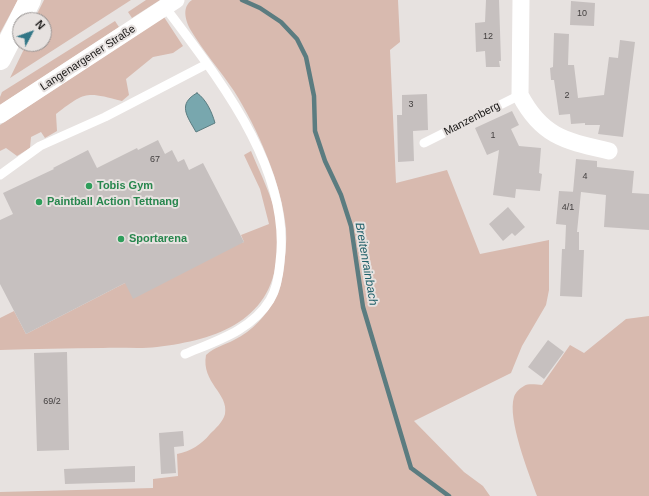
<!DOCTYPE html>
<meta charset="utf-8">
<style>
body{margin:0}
#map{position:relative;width:649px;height:496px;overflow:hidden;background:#e7e2e0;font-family:Arial,sans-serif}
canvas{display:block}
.north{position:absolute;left:12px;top:12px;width:40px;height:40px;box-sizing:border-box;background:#e7e2e0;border:1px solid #94908f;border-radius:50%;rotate:49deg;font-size:11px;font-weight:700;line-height:16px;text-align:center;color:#181615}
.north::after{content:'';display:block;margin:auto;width:14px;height:18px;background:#327686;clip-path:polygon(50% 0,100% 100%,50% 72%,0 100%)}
</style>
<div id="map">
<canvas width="649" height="496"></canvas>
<div class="north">N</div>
</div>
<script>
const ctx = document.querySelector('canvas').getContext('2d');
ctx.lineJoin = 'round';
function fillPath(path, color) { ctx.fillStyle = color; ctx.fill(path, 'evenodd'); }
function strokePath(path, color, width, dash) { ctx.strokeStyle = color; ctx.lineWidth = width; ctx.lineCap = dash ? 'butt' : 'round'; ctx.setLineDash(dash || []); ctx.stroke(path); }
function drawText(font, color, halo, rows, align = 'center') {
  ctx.font = font + ' Arial,sans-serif'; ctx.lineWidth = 4; ctx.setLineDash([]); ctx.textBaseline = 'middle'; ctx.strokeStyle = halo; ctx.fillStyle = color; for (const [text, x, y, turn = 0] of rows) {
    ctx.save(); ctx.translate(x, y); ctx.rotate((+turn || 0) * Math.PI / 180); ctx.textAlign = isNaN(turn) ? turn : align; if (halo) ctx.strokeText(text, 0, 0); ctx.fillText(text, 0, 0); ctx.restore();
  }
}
const green = new Path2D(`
 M0,0H18L0,33Z
 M44,0H131L10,78L25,47L22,44H44V20H34Z
 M146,0H160L132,18L128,12Z
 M192,0H398L400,42L390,50L396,183L447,170L480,254L549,240V290L546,305L522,346L511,373L414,421L464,472L483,486L490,496H0V492L153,488V479L178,476L177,454C191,451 201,445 210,434C215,429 223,422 225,414C229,393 201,383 206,355C216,346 223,346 234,340C253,331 266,315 276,298C281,290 282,277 284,268C285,255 287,242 286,229C282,184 258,129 234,91C220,70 203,51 190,29C185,19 182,7 192,0Z
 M164,17L183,46L173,53L153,57L126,79L129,95L122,101C86,92 86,91 56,114L57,131L45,138L41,132L31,137L30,148L17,156L6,148L0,151V125Z
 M115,21L119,27L0,105V97L2,92Z
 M251,151C260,173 272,196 277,219C279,228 277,240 277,249C276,320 217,340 157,347C140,349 121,347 103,348C69,348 34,349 0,350V318L14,311L26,334L125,283L244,242L241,235L269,224L260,189L244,155Z
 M649,316V496H537C529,474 507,419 514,397C515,393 520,388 524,386C529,383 537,385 542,385L570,345L584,353L626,319Z`);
const water = new Path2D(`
 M197,93C206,99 212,112 215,123L196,132C187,116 177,104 197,93Z`);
const stream = new Path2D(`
 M242,0L260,8L281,22L297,39L306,57L314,96L315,131L325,161L341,195L351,226L363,307L411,468L449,496`);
const building = new Path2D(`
 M486,0H499L501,61H499L500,67H486L485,51L476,52L475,23L485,22Z
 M571,1L595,3L594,26L570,25Z
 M554,33L569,34L568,65H574L578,98L604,95L609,57L618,58L620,40L635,42L623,137L598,134L600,125H585V123L571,124L570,114L559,115L554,80H551L550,68L553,67Z
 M427,94L428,130L413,131L414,161L398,162L397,115H402V95Z
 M512,111L519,125L511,129L519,146L541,148L539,173L542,174L540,191L516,189L515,198L493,195L499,150L487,155L475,128Z
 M158,140L165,154L172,150L178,162L184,159L189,170L203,163L244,242L133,299L125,283L26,334L0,284V220L13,214L3,193L54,169L53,168L88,150L97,168L137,148L138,150Z
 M576,159L597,161V167L634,171L632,193L649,194V230L604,227L606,195L581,192L577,232H579V250H584L582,297L560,296L562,249H565L566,225L556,224L559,191L577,192H573Z
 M508,207L525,227L515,236L512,233L503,241L489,224Z
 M548,340L564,352L544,379L528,367Z
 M67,352L69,450L37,451L34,353Z
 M183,431L184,446L174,447L176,473L161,474L159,433Z
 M135,466V482L65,484L64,469Z`);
const lane = new Path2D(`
 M165,7C218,78 292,169 280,262C279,274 276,290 270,300C252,330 216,341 185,354
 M424,143L520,95
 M0,175L40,146L105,117L207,64`);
const street = new Path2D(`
 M521,0L520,95C542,137 566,141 609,151
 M0,115L176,0`);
const primary = new Path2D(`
 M20,20L30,0
 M0,59L20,20`);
const markers = [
 [89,186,4,"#2e9e5b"],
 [39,202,4,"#2e9e5b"],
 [121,239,4,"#2e9e5b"]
];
const numberNames = [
 ["10",582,14],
 ["12",488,37],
 ["2",567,96],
 ["3",411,105],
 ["1",493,136],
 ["67",155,160],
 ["4",585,177],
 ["4/1",568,208],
 ["69/2",52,402]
];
const streetNames = [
 ["Langenargener Straße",88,58,-33],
 ["Manzenberg",472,119,-27]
];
const leisureNames = [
 ["Tobis Gym",97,186],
 ["Paintball Action Tettnang",47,202],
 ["Sportarena",129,239]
];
const waterNames = [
 ["Breitenrainbach",366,264,80]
];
fillPath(green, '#d8baaf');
fillPath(water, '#78a7ae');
strokePath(water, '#5b7c80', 1);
strokePath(stream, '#5b7c80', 4.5);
fillPath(building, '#c6c0bf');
strokePath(lane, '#fff', 9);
strokePath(street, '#fff', 17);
strokePath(primary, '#fff', 22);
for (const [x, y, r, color] of markers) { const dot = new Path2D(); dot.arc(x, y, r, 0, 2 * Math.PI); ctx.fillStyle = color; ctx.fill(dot); strokePath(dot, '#e7e2e0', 1.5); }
drawText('9px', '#444040', null, numberNames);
drawText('11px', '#181615', '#e7e2e0', streetNames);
drawText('bold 11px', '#27864d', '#e7e2e0', leisureNames, 'left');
drawText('italic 12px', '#21616a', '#e7e2e0', waterNames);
</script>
